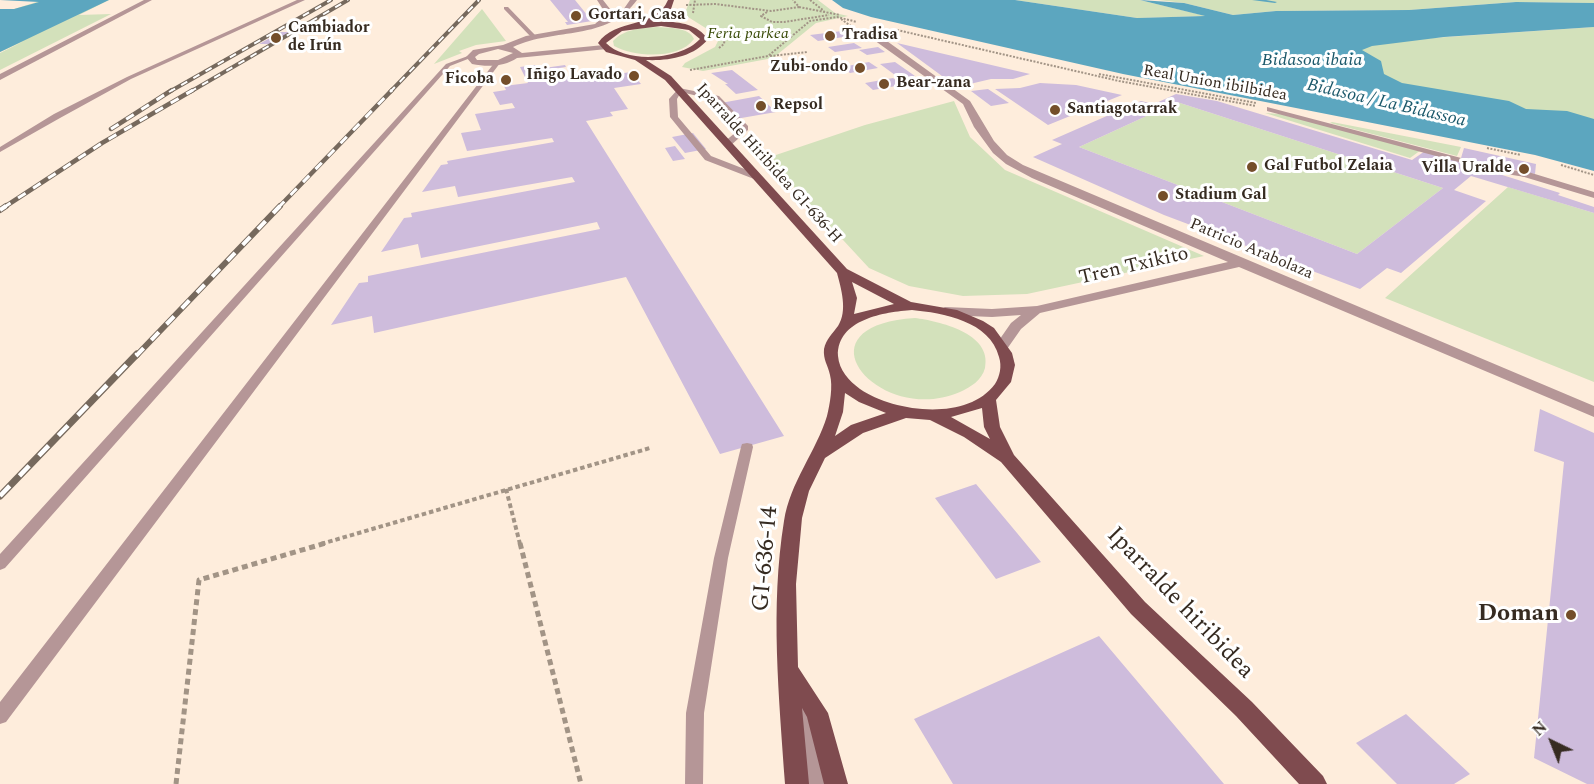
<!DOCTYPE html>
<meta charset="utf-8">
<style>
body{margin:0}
#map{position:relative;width:1594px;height:784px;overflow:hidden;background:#feeddc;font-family:Spectral,serif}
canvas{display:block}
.north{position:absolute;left:1522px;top:712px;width:60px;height:60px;-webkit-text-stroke:4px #fff;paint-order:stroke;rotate:317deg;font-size:16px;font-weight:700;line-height:24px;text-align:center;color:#362b21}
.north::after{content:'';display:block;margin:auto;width:21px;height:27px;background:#362b21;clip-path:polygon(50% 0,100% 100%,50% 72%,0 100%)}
</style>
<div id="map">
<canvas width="1594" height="784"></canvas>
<div class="north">N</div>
</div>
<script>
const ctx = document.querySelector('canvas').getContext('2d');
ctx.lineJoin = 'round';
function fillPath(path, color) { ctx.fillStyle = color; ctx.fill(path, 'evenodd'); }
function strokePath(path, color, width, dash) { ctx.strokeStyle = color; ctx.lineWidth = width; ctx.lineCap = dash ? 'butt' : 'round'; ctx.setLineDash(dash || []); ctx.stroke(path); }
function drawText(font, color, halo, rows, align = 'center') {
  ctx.font = font + ' Spectral,serif'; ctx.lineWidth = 6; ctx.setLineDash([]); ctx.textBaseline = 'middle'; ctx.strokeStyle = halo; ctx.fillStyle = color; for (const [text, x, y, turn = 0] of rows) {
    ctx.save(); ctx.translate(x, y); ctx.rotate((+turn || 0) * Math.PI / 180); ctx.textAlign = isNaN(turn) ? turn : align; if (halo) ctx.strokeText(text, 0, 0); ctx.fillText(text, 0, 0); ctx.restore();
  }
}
const green = new Path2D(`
 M109,0L79,15L111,14L0,70V53L24,41L0,52V9H14L40,1Z
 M690,0H818L835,13L848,16L816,23L773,58L703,71L682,67L685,63L715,47L720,37L688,17L685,13Z
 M1015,0H1140L1206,16L1137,18Z
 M1158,0H1594V3L1516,2L1409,10L1276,11L1233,15L1184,3Z
 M482,9L506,41L476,45L459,51L462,53L434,64Z
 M657,27C669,28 689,27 694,39C679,60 634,57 614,46L613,41C624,29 641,28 657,27Z
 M1594,27V143L1302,60L1388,41Z
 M954,101L970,137L1005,170L1204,256L1027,294L963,296L909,286L869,268L767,158L865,125Z
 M1177,102L1443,188L1357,254L1079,147Z
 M1265,113L1280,114L1421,150L1410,158Z
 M1332,122L1461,147L1457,156L1330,123Z
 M1508,187L1594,213V382L1385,298Z
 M915,318C938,321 993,333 985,368C982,380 971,387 960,392C880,427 792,326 915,318Z`);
const water = new Path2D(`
 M0,0H109L0,52V9H14L39,2Z
 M832,0H1015L1137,18L1205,16L1140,0L1184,3L1233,15L1276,11L1409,10L1516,2L1594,3V27L1444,37L1372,46L1362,50L1381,61L1384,74L1402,83L1509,101L1526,109L1567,111L1594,119V171L1535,155L1123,74L871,17L843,8Z`);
const stream = new Path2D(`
 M1252,0H1266L1277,2L1275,3Z`);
const building = new Path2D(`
 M550,0H575L592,21L567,25L565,22H568Z
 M842,31L850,36L818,41L810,35Z
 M281,32H292L270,44H259Z
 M854,43L862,48L835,52L828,47Z
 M897,43L1030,74L1013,79H991L957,87Z
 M878,47L885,52L867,55L859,50Z
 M869,62L878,68L850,73L842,67Z
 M895,62L915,76L899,78L880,64Z
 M535,65L537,69L565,65L566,67L538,71L543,80L601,72L604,76L631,72L641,84L614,88L628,109L610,112L613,116L586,121L784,436L720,454L626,277L374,333L372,316L331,325L359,283L368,282V276L600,229L597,222L421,258L418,244L381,252L404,218L412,217L411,213L575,182L572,177L458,197L455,186L422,192L441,165L448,164L447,161L554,142L552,138L467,151L461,133L481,130L475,114L515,108L512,103L500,105L493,92L506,90L504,86L528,83L520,67Z
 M732,70L758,90L736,94L725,84H728L711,73Z
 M893,78L902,85L873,90L865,83Z
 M1040,83L1076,85L1122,95L1048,125L995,89L1020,88Z
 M988,89L1009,103L991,106L971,91Z
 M1176,94L1217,101L1412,160L1425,151L1560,193L1558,195L1594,207V213L1471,176L1454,190L1486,201L1401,273L1387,268L1360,289L1164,215L1033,157L1062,144L1052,140L1141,101L1154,104ZM1177,102L1443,188L1357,254L1079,147Z
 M759,96L776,112L724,121L710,105Z
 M693,133L706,149L685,153L672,137Z
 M675,146L685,159L673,161L665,148Z
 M1464,148L1536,164L1535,174L1461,158Z
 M1540,409L1594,433V784H1587L1534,758L1564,462L1534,451Z
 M976,484L1017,533L1041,562L996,579L935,498Z
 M1099,636L1224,784H953L914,719Z
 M1406,714L1470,774L1454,784H1397L1356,743Z`);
const pathFar2 = new Path2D(`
 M810,0L824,11
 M686,5L715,4L771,11L799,7L793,0
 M799,7L840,15
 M767,12L761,16L772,22H784L829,15
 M693,13L695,0
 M841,19L855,29
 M897,30L1119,81L1256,106
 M719,48L724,44L725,36L720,30
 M770,56L808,52
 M690,70L768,56L810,21L837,17L857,22
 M1099,74L1256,103
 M1487,148L1521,155
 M1561,165L1594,175`);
const pathFar1 = new Path2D(`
 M506,489L520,544
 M321,544L650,448`);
const path = new Path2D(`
 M520,543L581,784
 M176,784L199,580L326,543`);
const service = new Path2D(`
 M297,0H305L131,79L60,118L0,152V147L54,114L127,77Z
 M504,7H508L535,35V37H531L504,9Z
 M468,56L473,57L450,66L5,568L0,570V554L446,64Z
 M495,62L500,63L6,722L0,724V702Z
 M679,88L719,96L748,126V130L730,146H724V142L741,128L714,100L681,92L677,99L678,117L711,156L760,175V179H754L705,160L670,117L669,99Z
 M1267,107L1503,169L1528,172L1529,174L1525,177L1500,173L1267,111Z
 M747,443L752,444L753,447L728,558L704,713L703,784H685L686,713L714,558L741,447L742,444Z`);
const minor = new Path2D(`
 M144,0H152L0,80V74Z
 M597,0H603L614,14L608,19L623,10L630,0H637C606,42 556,27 513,47L522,53L604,45L608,47L607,49L517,58C504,67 487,67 472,64L466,57L473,50L503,45L526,36L595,24L606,14ZM498,49L513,53L498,60H477L475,57L479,54Z
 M867,31H873L970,101L994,141L1007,155L1023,165L1594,406V417L1239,267L1040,313L1021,329L1007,349H997L995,346L1011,323L1021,315L992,317L945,315L938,311L945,307L992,309L1037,306L1228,262L1032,178L1006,164L993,153L974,127L963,104L867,35Z
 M1525,171L1594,192V198L1521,176L1520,174Z
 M801,682L809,685L812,692L828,784H804L790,692L793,685Z`);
const primary = new Path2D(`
 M668,0H674L670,12L652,22C672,21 695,21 708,39C694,57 668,61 646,60L671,76L847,269L911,302L957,310L983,321L994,328L1012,353L1015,365L1011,382L996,400L1000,427L1014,455L1145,602L1252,702L1323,776L1327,784H1299L1236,716L1131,614L1001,462L964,437L930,420L906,418L863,433L825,458L809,491L802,518L796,584L798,667L828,713L848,784H824L807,717L802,708L809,784H785C779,696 770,608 784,521C790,482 816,452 827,416C830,404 833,386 830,375C828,365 823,360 824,349C826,339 833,333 838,326C848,311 841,288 837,273L665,80L635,60L606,52L598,43C615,18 656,29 668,0ZM661,26L689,30L700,39C681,60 626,64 606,43L622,31ZM852,282L894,304L854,314L857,298ZM912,310C943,313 990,321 999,357C1002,366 1000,376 995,384C967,422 893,412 860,389C849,381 839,370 838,356C837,319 885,312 912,310ZM845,393L859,402L886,413L851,425L835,436L843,412ZM982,408L984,427L990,439L951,417Z`);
const railFar3 = new Path2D(`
 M169,92L331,0
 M190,92L348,0
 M390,92L479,0`);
const railFar2 = new Path2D(`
 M111,129L172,90
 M3,208L102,143L193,90
 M278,208L392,90`);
const railFar1 = new Path2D(`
 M0,210L6,206
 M136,356L280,206`);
const rail = new Path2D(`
 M0,496L137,354`);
const markers = [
 [576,16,6,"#744e2a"],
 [830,36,6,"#744e2a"],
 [276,38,6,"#744e2a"],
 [860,68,6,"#744e2a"],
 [634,76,6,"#744e2a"],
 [506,80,6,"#744e2a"],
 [884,84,6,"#744e2a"],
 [761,106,6,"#744e2a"],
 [1055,110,6,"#744e2a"],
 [1252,167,6,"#744e2a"],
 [1524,169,6,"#744e2a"],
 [1163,196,6,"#744e2a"],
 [1571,615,6,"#744e2a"]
];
const farPoinames = [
 ["Gortari, Casa",588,16],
 ["Cambiador",288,29],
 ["de Irún",288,47],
 ["Tradisa",842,36],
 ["Zubi-ondo",848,68,"right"],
 ["Iñigo Lavado",622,76,"right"],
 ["Ficoba",494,80,"right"],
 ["Bear-zana",896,84],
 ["Repsol",773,106],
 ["Santiagotarrak",1067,110],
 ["Gal Futbol Zelaia",1264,167],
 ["Villa Uralde",1512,169,"right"],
 ["Stadium Gal",1175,196]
];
const farParknames = [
 ["Feria parkea",748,35]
];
const farStreetnames = [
 ["Real Union ibilbidea",1215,84,10],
 ["Iparralde Hiribidea GI-636-H",768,164,48],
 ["Patricio Arabolaza",1251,250,23]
];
const farWaternames = [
 ["Bidasoa ibaia",1312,61],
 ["Bidasoa / La Bidassoa",1386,104,13]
];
const streetNames = [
 ["Tren Txikito",1134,267,-13]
];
const nearStreetnames = [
 ["GI-636-14",767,559,-85],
 ["Iparralde hiribidea",1179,604,46]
];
const nearPoinames = [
 ["Doman",1559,615]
];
fillPath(green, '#d3e1bb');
fillPath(water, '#5ca6bf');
fillPath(stream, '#5ca6bf');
fillPath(building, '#cebcdc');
strokePath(pathFar2, '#a29486', 2, [2, 1.5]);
strokePath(pathFar1, '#a29486', 4, [4.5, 3]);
strokePath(path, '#a29486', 5, [6, 4]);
fillPath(service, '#b59697');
fillPath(minor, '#b59697');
fillPath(primary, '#7f4b4f');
strokePath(railFar3, '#76695d', 4);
strokePath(railFar2, '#76695d', 4.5);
strokePath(railFar1, '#76695d', 6);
strokePath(rail, '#76695d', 7);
strokePath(railFar3, '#fff', 2, [7]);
strokePath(railFar2, '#fff', 3, [9]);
strokePath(railFar1, '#fff', 4, [11]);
strokePath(rail, '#fff', 4.5, [14]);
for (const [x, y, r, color] of markers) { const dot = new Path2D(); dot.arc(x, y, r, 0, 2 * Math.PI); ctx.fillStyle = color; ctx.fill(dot); strokePath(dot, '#fff', 2); }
drawText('bold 16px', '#362b21', '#fff', farPoinames, 'left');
drawText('italic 16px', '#394b07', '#fff', farParknames);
drawText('16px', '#362b21', '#fff', farStreetnames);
drawText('italic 18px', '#1b586a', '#fff', farWaternames);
drawText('20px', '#362b21', '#fff', streetNames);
drawText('24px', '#362b21', '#fff', nearStreetnames);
drawText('bold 24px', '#362b21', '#fff', nearPoinames, 'right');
</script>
